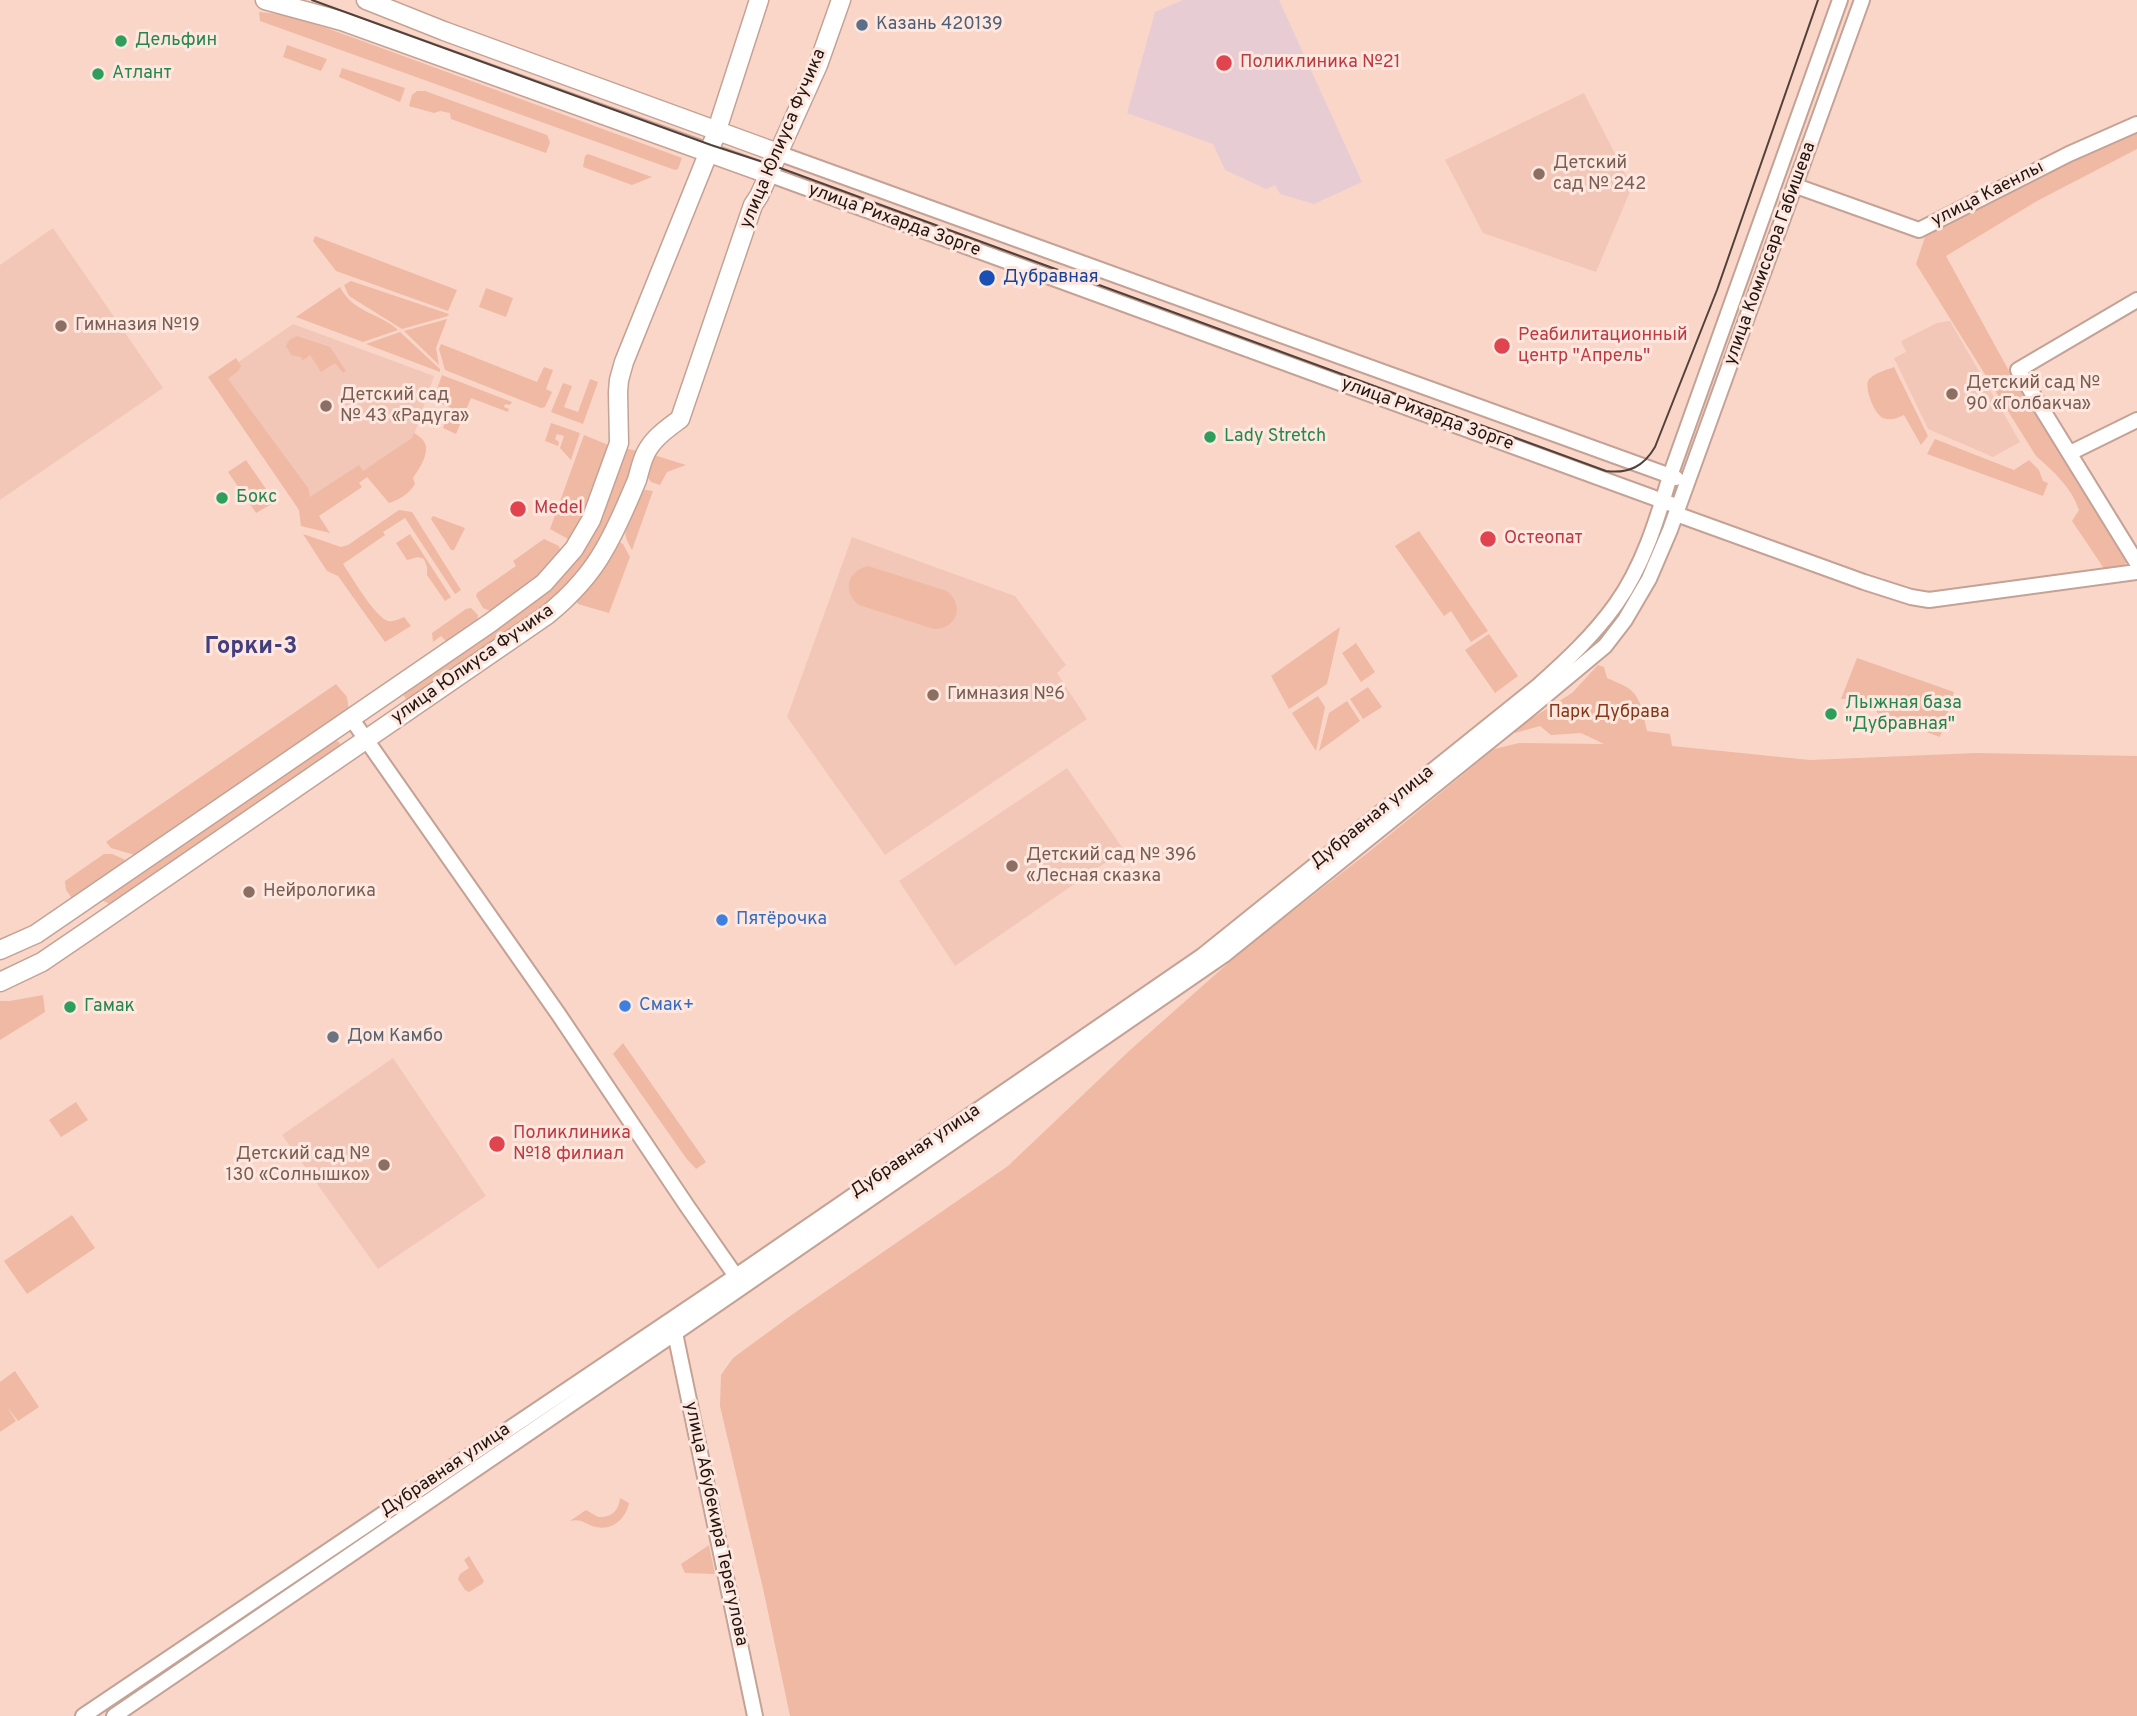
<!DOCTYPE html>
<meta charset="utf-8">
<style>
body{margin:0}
canvas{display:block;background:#fad6c8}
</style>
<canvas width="2137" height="1716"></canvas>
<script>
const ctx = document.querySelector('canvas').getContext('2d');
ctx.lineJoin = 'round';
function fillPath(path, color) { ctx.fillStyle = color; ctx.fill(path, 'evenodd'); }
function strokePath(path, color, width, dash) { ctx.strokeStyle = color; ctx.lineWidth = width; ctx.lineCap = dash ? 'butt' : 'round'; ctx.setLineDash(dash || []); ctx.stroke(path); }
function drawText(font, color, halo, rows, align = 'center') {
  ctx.font = font + ' Overpass,sans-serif'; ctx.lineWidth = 6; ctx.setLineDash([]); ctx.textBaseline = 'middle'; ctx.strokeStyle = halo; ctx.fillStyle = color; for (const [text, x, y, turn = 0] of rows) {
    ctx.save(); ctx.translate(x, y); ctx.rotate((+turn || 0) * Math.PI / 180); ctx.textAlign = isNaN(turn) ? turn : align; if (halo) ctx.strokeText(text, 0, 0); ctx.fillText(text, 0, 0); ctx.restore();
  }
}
const built = new Path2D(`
 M1584,93L1632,187L1596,272L1483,233L1445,160Z
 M53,228L163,388L0,500V265Z
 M1950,321L2020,442L1993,457L1928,429L1894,358L1906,352L1901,341L1937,323Z
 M293,324L434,376L413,438L303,512L211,381Z
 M852,537L1015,596L1066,665L1057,673L1087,719L885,855L787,717Z
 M1067,768L1124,850L955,966L899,881Z
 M393,1058L486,1196L378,1269L282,1135Z`);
const medical = new Path2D(`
 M1183,0H1279L1362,182L1314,204L1280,194L1275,185L1266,189L1225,170L1213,144L1127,113L1155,12Z`);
const green = new Path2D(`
 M259,12L288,15L332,30L682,158L678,169L675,170L260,21Z
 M287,45L327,59L321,71L283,57Z
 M342,68L405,88L400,102L339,77Z
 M417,91H425L547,135L550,142L546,153L451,119L450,113L440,111L434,113L409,106L412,95Z
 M2137,127V149L2037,201L1946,256L2009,371L2128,561L2120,569L2105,570L2072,521L2079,510C2071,487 2054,472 2036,456L1916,264L1925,237L2011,189Z
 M588,154L652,177L632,185L583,167L585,156Z
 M315,236L457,290L448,311L336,271L313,241Z
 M351,281L449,314L448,316L402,329L349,296L344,285Z
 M340,287C353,313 380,313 398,330L363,342L296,317Z
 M486,288L513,298L506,317L479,307Z
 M447,319L436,348L439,365L404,331Z
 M400,332L440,369V372L366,344Z
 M297,336L330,347L346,371L343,373L335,363L321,372L310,355L303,360L301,357L291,355L286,346L289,340Z
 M441,344L537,382L544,367L553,370L546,389L552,392L545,407L541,408L445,370L439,349Z
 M236,358L241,366L238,371L228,379L308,488L310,497L359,465L363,471L412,438L414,433C417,435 421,437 423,440C432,451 419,469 413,478L415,484C410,493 399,500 389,503L367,477L359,483L362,487L319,516L330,533L301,526L299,510L208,377Z
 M1894,367L1928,436L1921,445L1904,415C1898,418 1890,421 1883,418C1875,415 1863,387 1869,379C1875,373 1886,370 1894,367Z
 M442,375L512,402L510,405L505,404L504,407L509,409L508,412L471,398L456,434L443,428L451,408L433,400Z
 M590,379L598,382L583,424L551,412L563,383L572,386L564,407L578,412Z
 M551,423L580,433L571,460L560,448L564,436L557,434L555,439L559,442L558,446L545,441Z
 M584,435L606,444L610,449C598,478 591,516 568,539L550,529Z
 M1935,439L2014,470L2029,460L2039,470L2043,481L2048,483L2043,496L1927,454Z
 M623,448L638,451L608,527L583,568L551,602L408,703L401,690L547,588Z
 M654,455L686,465L667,472L660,485L651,482L645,473Z
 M246,460L275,502L256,513L228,472Z
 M640,489L653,491L632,550C620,529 627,530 633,512C636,504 637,496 640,489Z
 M399,510L412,512L461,590L455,594L405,518L383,532L385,535L343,564C352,577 374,616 388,621C394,622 399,619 404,617L411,626L385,642L338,576L327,571L303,534L341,547L348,545Z
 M433,516L465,528L454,550H451L431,519Z
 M1419,531L1488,631L1471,642L1451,611L1444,616L1395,546Z
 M410,534L451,597L445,601L427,575V567L424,559L418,557L407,560L396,543Z
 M544,539L559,546L561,553L539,579L493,612L483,608L476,596L477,593L516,566L513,561Z
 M617,541L623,544L630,557L609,613L578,604L575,598Z
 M868,566L947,591C965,605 957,629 934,629L859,605C842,592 847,571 868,566Z
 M471,608L478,615L477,623L456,638L446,641L441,636L433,642L432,633L466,609Z
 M1340,627L1327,684L1289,709L1271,676Z
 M1489,634L1518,676L1495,693L1465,650Z
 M1356,643L1375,672L1361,682L1342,653Z
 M1857,658L1954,692L1940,737L1879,715L1869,699H1841Z
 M1598,665L1604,667L1607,678C1627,687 1635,688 1642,709H1648V713L1643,714L1647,731L1670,734L1672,746L1810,760L1976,753L2137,756V1716H790L764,1593L720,1406L721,1375L733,1358L793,1314L1008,1166L1129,1051L1243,950L1370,851L1494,749L1519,743L1604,744L1581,733L1551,735L1540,726L1515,733L1513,730L1572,693Z
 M336,684L347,697L349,711L138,856L111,848L106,842Z
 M1368,687L1382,707L1363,719L1350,699Z
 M1318,696L1325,707L1316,751L1292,713Z
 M1347,701L1360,721L1319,751L1329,713Z
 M332,738L340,743V750L113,906L96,897Z
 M104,854H112L128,861L77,897H71L66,890L65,881Z
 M43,995L45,1012L0,1040V1001H10Z
 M623,1043L706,1162L696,1169L686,1158L613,1054Z
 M76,1102L88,1120L61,1137L49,1120Z
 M72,1215L95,1248L27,1294L4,1261Z
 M15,1371L39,1407L18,1421L7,1407L16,1421L0,1432V1382Z
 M620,1498L629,1503C626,1518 613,1531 596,1527C586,1525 582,1518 570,1521L586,1510L598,1517C611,1518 619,1511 620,1498Z
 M709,1545L715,1574L685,1573L681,1564Z
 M469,1556L484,1581L482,1584L469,1592L465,1590L458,1579L460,1574L469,1568L464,1560Z`);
const minor = new Path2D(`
 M778,153L1676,478
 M768,174L1671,504
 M1796,186L1919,230L2069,154L2137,124
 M2137,300L2018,370L2137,563
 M2070,453L2137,420
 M1676,514L1864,582L1911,597L1929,600L2137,572
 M351,718L559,1015L687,1206L740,1282
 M675,1333L755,1716
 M83,1716L736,1276L1202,956L1538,686C1566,661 1594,635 1616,604C1643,566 1657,520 1670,476L1840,0
 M114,1716L684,1327L1224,955L1527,711L1605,646L1625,620L1649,579L1670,530L1862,0`);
const major = new Path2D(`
 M265,0L342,21L768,174
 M366,0L444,31L778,153
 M0,950L36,934L74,908L490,623L544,583L574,549L591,520L619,443L618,392L619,380L624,362L714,139L759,0
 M0,982L42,962L89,930L547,615C569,597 590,575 604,550C617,528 627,504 637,480C640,470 642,458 648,449C655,437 668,428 680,419L753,205L759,196L818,65L841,0`);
const tram = new Path2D(`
 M312,0L711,145L772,165L1606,471C1629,474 1644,466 1655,447L1717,290L1818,0`);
const markers = [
 [862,25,7,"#5c6f8a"],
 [121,41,7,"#2e9e5b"],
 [1224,63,9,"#e0444e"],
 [98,74,7,"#2e9e5b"],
 [1539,174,7,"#8d6e63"],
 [987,278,9,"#1a4fb4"],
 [61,326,7,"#8d6e63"],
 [1502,346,9,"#e0444e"],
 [1952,394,7,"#8d6e63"],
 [326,406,7,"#8d6e63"],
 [1210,437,7,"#2e9e5b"],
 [222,498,7,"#2e9e5b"],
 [518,509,9,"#e0444e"],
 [1488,539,9,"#e0444e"],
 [933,695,7,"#8d6e63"],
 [1831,714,7,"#2e9e5b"],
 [1012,866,7,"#8d6e63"],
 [249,892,7,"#8d6e63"],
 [722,920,7,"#3f7fe0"],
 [625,1006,7,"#3f7fe0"],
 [70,1007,7,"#2e9e5b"],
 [333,1037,7,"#6b7280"],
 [497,1144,9,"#e0444e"],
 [384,1165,7,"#8d6e63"]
];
const serviceNames = [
 ["Казань 420139",876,25]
];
const leisureNames = [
 ["Дельфин",135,41],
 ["Атлант",112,74],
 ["Lady Stretch",1224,437],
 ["Бокс",236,498],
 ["Лыжная база",1845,704],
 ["\"Дубравная\"",1845,725],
 ["Гамак",84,1007]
];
const healthNames = [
 ["Поликлиника №21",1240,63],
 ["Реабилитационный",1518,336],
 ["центр \"Апрель\"",1518,357],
 ["Medel",534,509],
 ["Остеопат",1504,539],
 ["Поликлиника",513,1134],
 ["№18 филиал",513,1155]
];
const streetNames = [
 ["улица Юлиуса Фучика",784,139,-67],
 ["улица Каенлы",1988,195,-27],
 ["улица Рихарда Зорге",894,221,20],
 ["улица Комиссара Габишева",1771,254,-70],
 ["улица Рихарда Зорге",1427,415,20],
 ["улица Юлиуса Фучика",473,665,-35],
 ["Дубравная улица",1373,818,-39],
 ["Дубравная улица",916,1152,-34],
 ["Дубравная улица",446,1471,-34],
 ["улица Абубекира Терегулова",715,1524,78]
];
const educationNames = [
 ["Детский",1553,164],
 ["сад № 242",1553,185],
 ["Гимназия №19",75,326],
 ["Детский сад №",1966,384],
 ["90 «Голбакча»",1966,405],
 ["Детский сад",340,396],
 ["№ 43 «Радуга»",340,417],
 ["Гимназия №6",947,695],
 ["Детский сад № 396",1026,856],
 ["«Лесная сказка",1026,877],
 ["Нейрологика",263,892],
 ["Детский сад №",370,1155,"right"],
 ["130 «Солнышко»",370,1176,"right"]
];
const transitNames = [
 ["Дубравная",1003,278]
];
const parkNames = [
 ["Парк Дубрава",1609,713]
];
const shopNames = [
 ["Пятёрочка",736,920],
 ["Смак+",639,1006]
];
const worshipNames = [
 ["Дом Камбо",347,1037]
];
const districtNames = [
 ["Горки-3",251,648]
];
fillPath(built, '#f3c7b7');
fillPath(medical, '#e7cdd3');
fillPath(green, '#efb9a4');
strokePath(minor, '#c4a295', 18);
strokePath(major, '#c4a295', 21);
strokePath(minor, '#fff', 14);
strokePath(major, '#fff', 18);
strokePath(tram, '#52413a', 2);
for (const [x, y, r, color] of markers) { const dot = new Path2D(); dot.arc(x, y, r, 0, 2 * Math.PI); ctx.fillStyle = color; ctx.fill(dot); strokePath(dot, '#fde7de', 2.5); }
drawText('18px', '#4e5e75', '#fde7de', serviceNames, 'left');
drawText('18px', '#27864d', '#fde7de', leisureNames, 'left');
drawText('18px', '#be3a42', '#fde7de', healthNames, 'left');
drawText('18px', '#211510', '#fde7de', streetNames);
drawText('18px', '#785e54', '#fde7de', educationNames, 'left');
drawText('18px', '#164399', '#fde7de', transitNames, 'left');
drawText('18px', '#863919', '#fde7de', parkNames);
drawText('18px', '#366cbe', '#fde7de', shopNames, 'left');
drawText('18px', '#5b616d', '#fde7de', worshipNames, 'left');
drawText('bold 24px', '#423f7c', '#fde7de', districtNames);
</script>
